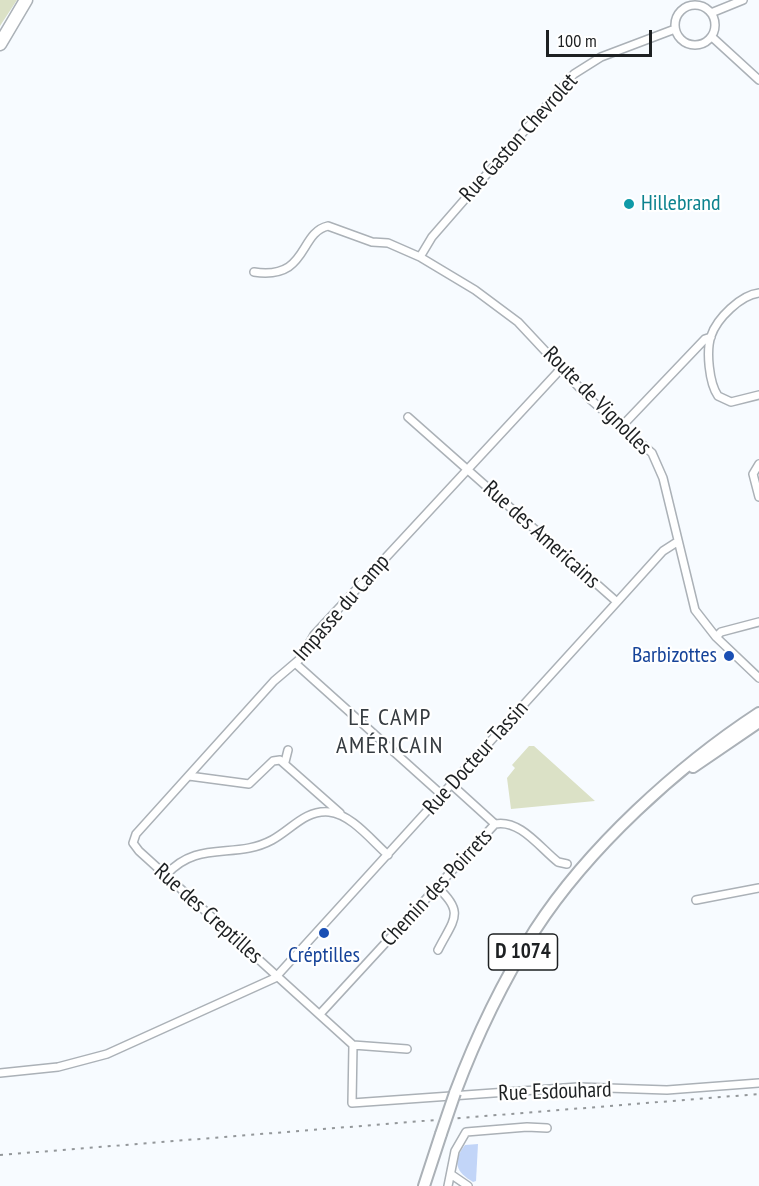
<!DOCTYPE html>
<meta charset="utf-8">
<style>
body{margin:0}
#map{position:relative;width:759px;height:1186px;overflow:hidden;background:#f7fbff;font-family:"PT Sans Narrow",sans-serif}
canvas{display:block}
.scale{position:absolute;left:546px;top:30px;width:106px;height:27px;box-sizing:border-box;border:3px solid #1d2022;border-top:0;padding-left:8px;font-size:18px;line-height:21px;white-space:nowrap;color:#1d2022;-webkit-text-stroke:4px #fff;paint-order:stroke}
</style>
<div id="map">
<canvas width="759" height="1186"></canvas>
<div class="scale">100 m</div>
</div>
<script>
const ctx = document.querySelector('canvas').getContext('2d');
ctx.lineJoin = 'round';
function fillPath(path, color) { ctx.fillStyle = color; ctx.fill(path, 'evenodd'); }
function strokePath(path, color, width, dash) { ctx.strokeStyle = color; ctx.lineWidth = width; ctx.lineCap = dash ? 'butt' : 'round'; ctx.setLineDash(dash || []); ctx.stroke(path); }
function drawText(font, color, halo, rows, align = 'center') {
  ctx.font = font + ' "PT Sans Narrow",sans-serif'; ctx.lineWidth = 4.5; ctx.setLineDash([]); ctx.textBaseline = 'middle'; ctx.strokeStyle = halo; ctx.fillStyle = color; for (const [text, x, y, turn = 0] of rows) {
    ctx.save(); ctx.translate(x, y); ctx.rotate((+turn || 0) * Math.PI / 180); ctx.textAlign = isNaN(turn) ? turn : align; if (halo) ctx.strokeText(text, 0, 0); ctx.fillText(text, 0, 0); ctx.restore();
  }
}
const green = new Path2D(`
 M0,0H17L0,26Z
 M529,746H534L595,801L511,809L507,778L515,768L512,765Z`);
const water = new Path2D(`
 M478,1144L476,1181L473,1182C456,1172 452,1162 465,1145Z`);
const street = new Path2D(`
 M675 25a20 20 0 1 1 40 0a20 20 0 1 1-40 0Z
 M711,13L743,0
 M675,29L601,57L574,74L432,237L420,257L475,290L518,322L591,400L652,453L663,478L695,610L716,637L759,678
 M712,37L759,80
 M254,272C309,280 298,233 328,226L372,242L388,243L420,257
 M759,293C741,295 717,318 711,336C706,351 709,383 718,396L731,402L759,395
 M560,367L557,373L314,635L301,658L274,681L136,834L133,843L139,851L353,1045L352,1103L578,1087L667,1090L759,1083
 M408,417L617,602
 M622,426L705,339L711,337
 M759,464L753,474L759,497
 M716,637L721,632L759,622
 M295,663L442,795
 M285,762L288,750
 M189,776L249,784L273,761L280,760L340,813
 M452,785L495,824
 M166,875C198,839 235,860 272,840C292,829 305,810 329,812C351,814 372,841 388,855
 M437,887C466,913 453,920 438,950
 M696,900L759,888
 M320,1014L495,824C520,819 540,848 558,862L567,864
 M353,1045L407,1049
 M0,1073L58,1067L107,1054L275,978L617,602L663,551L677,542
 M452,1175L468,1186
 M448,1186L455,1151L466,1132L527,1127L547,1128`);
const primary = new Path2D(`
 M693,767L759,722
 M455,1093C476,1037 503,981 535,930C588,848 678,766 759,713
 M424,1186L441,1134`);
const highway = new Path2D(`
 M0,44L26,0`);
const rail = new Path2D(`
 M0,1155L759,1094`);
const primaryBridge = new Path2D(`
 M441,1134L455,1093`);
const markers = [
 [629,204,6,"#0f9aa8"],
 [729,656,6,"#1a4fb4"],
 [324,933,6,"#1a4fb4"]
];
const shields = [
 [523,952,69]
];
const shieldNames = [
 ["D 1074",523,952]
];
const streetNames = [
 ["Rue Gaston Chevrolet",519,138,-48],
 ["Route de Vignolles",597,401,45],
 ["Rue des Americains",541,535,42],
 ["Impasse du Camp",342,608,-49],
 ["Rue Docteur Tassin",476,758,-48],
 ["Chemin des Poirrets",437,888,-47],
 ["Rue des Creptilles",208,914,42],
 ["Rue Esdouhard",555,1092,-2]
];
const cultureNames = [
 ["Hillebrand",641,204]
];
const transitNames = [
 ["Barbizottes",717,656],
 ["Créptilles",324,956,"center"]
];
const neighbourhoodNames = [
 ["LE CAMP",390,718],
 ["AMÉRICAIN",390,746]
];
fillPath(green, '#dbe1c6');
fillPath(water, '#c2d5f8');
strokePath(street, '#abb1b7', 10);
strokePath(primary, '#abb1b7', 14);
strokePath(highway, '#abb1b7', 15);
strokePath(street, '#fff', 7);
strokePath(primary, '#fff', 10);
strokePath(highway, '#fff', 12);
strokePath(rail, '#93979a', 2, [3, 6]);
strokePath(primaryBridge, '#abb1b7', 14, []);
strokePath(primaryBridge, '#fff', 10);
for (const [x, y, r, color] of markers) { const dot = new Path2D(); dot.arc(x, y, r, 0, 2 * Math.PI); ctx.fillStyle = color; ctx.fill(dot); strokePath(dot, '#fff', 2); }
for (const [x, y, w] of shields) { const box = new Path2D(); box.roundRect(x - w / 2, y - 18, w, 36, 4.5); ctx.fillStyle = '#fff'; ctx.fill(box); strokePath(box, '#1d2022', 1.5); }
drawText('bold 21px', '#1d2022', null, shieldNames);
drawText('22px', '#1d2022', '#fff', streetNames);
drawText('22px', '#0d838f', '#fff', cultureNames, 'left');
drawText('22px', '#164399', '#fff', transitNames, 'right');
ctx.letterSpacing = '1.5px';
drawText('24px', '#363c41', '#fff', neighbourhoodNames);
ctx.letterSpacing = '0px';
</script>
